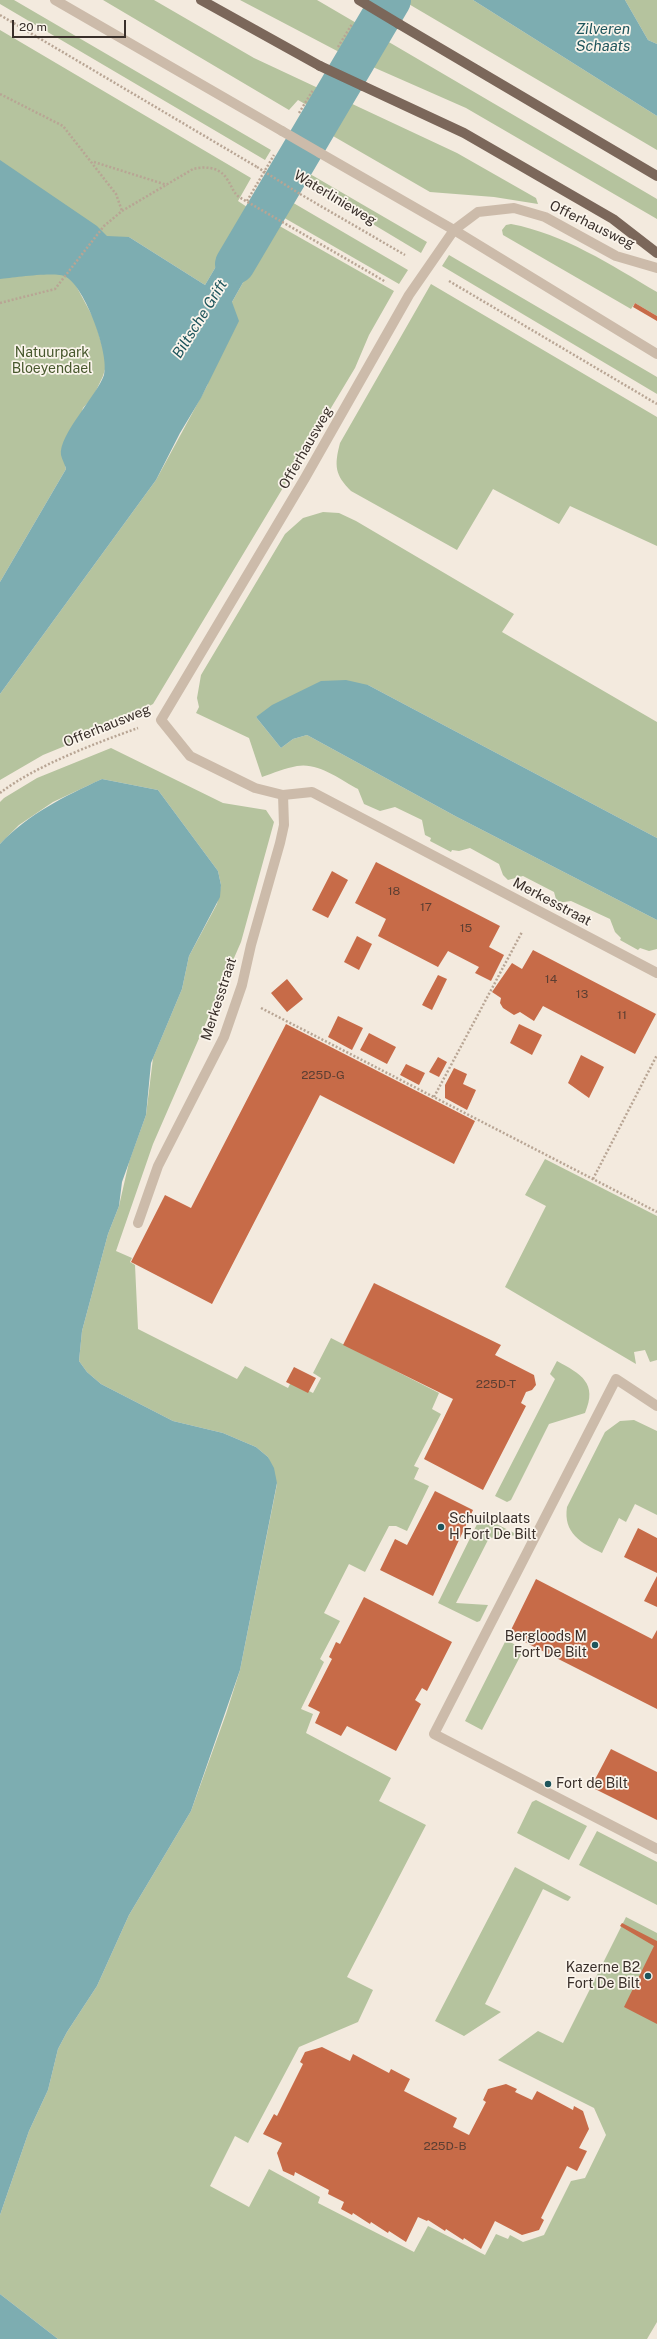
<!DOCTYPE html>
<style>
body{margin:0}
#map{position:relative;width:657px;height:2339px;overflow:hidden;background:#f3eade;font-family:"Public Sans",sans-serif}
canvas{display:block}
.scale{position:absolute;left:12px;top:20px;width:114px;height:18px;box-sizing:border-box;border:2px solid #392f2a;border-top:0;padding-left:5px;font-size:12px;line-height:14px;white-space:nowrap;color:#392f2a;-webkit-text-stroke:3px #faf4eb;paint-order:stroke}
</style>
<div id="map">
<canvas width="657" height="2339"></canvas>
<div class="scale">20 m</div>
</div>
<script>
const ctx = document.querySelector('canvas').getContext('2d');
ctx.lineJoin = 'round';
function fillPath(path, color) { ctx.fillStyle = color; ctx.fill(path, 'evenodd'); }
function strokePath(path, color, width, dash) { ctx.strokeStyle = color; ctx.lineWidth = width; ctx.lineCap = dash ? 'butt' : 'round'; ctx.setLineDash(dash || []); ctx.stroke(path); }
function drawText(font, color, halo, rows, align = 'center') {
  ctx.font = font + ' "Public Sans",sans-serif'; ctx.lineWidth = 3.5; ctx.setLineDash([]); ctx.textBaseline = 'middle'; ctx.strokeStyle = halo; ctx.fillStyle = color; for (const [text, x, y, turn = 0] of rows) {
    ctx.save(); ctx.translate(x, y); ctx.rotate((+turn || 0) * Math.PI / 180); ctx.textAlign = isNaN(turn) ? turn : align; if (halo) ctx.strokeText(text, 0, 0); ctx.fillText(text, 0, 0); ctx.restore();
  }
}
const green = new Path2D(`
 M0,0H14L271,150L265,160L0,4Z
 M103,0H154L254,58L457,153L536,198L538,204L494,197L430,192L333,136L340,124L298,100L289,110Z
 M240,0H317L657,199V219L466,108L341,53Z
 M408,0H473L657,116V150L407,3Z
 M625,0H657V44L648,40Z
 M0,30L251,178L238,201L250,209L205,285L129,237L74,282L95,321L106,359V366L103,376L93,397L83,408L65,466L66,469L0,582Z
 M310,174L427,242L421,253L306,184Z
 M290,201L408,270L399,284L281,216Z
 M276,224L394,291L369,335L355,368L153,704L104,730L43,755L0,780V694L156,480L207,386L232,302Z
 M511,224C564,234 611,265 657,292V316L635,303L631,309L503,235L502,230L506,225Z
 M449,255L657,377V394L442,266Z
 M431,284L657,417V546L570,506L559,524L493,489L457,550L351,491C335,475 334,466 340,443Z
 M323,512L339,513L356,521L514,614L502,632L657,722V838L368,685L256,717L281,748L293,739L307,735L457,817L657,920V949L649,951L640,948L638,950L620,940L621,938L615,932L610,919L571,901L557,903L554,892L523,876L508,880L503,875L499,864L470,848L459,851L452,850L451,852L430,841L431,838L425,835L422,820L395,807L380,811L364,804L358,789C341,780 318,762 297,766C286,768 273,773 262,777L249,738L196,713L199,707L197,698L201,675L285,534L303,518Z
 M111,748L223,803L266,810L274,822L241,942L153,1144L116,1251L132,1258L130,1262L135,1265L138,1329L237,1379L245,1366L288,1388L291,1382L313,1393L321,1378L313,1373L331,1338L439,1393L432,1409L441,1414L414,1466L419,1468L414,1479L429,1486L407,1531L396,1526H389L365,1572L349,1564L324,1613L340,1621L320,1659L324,1662L301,1709L313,1714L306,1733L391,1778L379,1801L426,1825L347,1977L373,1990L358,2022L299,2047L248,2143L235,2136L210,2186L249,2207L269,2169L320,2197L318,2203L414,2252L428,2226L485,2255L496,2234L508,2239L510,2235L523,2242L544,2235L571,2181L585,2178L606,2135L594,2108L498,2060L538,2031L563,2043L626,1917L657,1933V2322L647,2339H58L0,2294V2215L29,2131L48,2090L58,2049L67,2032L97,1986L129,1915L191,1811L226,1714L240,1670L277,1484L268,1457L256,1447L223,1433L173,1421L101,1384L87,1372L79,1361L82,1331L108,1234L119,1206L129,1162L146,1115L153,1058L182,989L189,956L217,904L221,885L218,871L158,790L102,779L53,802L19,825L0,844V802L4,798L37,778Z
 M545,1159L657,1216V1360L650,1362L645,1350L634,1352L636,1364L505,1287L546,1206L525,1195Z
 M557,1361C581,1374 598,1383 585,1413L549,1424L511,1500L507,1502L495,1496L555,1379L550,1374Z
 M634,1420L657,1431V1515L635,1504L626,1522L619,1518L602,1553C581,1543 563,1533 567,1507L605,1432L620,1421Z
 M481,1516L518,1535L489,1538L456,1603L488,1605L480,1621L477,1622L438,1603Z
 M506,1640L524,1649L482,1730L465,1721Z
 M536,1800L587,1826L569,1860L517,1833L532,1802Z
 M597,1831L657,1862V1905L579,1865Z
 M515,1867L571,1897L568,1901L565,1900L543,1889L485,2004L501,2012L464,2036L435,2021Z`);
const water = new Path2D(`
 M473,0H625L648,40L657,44V116Z
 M0,160L97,226L107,236L129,237L205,285L250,209L276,224L232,302L239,321L201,398L180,433L156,480L0,694V582L66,469C65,464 62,460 61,455C58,436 97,395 104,375C110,355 85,287 66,277C56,271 13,278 0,279Z
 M346,680L368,685L657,838V920L457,817L307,735L293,739L281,748L256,717L272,705L321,681Z
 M102,779L158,790L218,871L221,885L220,897L189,956L182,989L151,1063L146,1115L122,1182L119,1206L108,1234L82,1331L79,1361L87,1372L101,1384L173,1421L223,1433L256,1447L268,1457L274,1468L277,1483L240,1670L191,1811L129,1915L97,1986L67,2032L58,2049L48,2090L29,2131L0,2215V844C30,813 63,797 102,779Z
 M0,2294L58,2339H0Z`);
const canal = new Path2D(`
 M235,264L391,0`);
const building = new Path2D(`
 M635,303L657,316V321L633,307Z
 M376,862L500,926L489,947L504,955L491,981L475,973L479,967L448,951L438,967L378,936L386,919L355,903Z
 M332,871L348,880L328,918L312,910Z
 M357,936L372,944L359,970L344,962Z
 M533,950L656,1014L635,1054L543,1006L534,1021L520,1012L514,1015L503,1008L500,1003L501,998L492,992L512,963L522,969Z
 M438,975L447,979L432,1010L422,1005Z
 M287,979L303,999L287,1012L271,993Z
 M338,1016L363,1028L352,1050L328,1037Z
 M286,1024L475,1121L454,1164L320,1095L212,1304L131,1262L165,1195L191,1208Z
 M519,1024L542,1035L532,1055L510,1043Z
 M369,1033L396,1047L387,1064L360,1050Z
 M581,1055L604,1067L589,1098L568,1083Z
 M438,1057L447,1062L439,1077L429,1072Z
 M406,1064L425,1073L419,1085L400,1075Z
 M454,1068L467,1074L463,1084L476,1090L467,1110L445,1098V1085Z
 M374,1283L501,1345L495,1355L534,1375L536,1385L532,1390L526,1392L521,1403L526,1406L483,1490L424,1459L453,1399L343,1345Z
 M294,1367L316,1378L308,1393L286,1382Z
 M435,1491L473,1510L433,1596L380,1570L395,1539L407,1545Z
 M638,1528L657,1538V1573L624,1557Z
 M657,1576V1607L644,1601Z
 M536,1579L652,1639L657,1630V1709L509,1634Z
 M364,1597L452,1642L427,1691L422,1688L415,1700L421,1704L396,1751L347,1726L341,1736L315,1723L320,1712L308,1706L332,1659L329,1657L336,1642L340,1644Z
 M611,1749L657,1772V1820L591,1787Z
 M622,1923L657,1941V2024L624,2007L654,1946L620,1926Z
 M322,2047L350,2061L353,2054L389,2073L391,2069L410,2079L404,2091L457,2118L453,2127L469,2135L486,2102L483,2100L488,2089L506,2084L517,2089L515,2092L532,2100L537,2091L573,2110L574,2106L583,2111L589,2129L579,2148L587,2151L577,2171L567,2166L541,2218L544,2220L539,2230L522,2235L495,2221L481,2249L464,2238L463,2240L446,2229L445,2231L428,2220L427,2221L418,2217L406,2242L389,2231L388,2233L371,2222L370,2224L353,2213L352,2215L341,2209L344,2202L328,2194L329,2190L295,2172L294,2176L283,2171L277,2153L282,2143L263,2134L274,2114L277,2116L303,2064L300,2062L305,2052Z`);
const path = new Path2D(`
 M0,15L257,167
 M338,47L352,24
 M0,94L63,126L116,194L122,211
 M299,113L313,90
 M94,162L167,185
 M300,194L405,255
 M247,201L274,155
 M449,281L657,404
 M0,303L55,289L104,226L122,211L193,169C205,166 220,167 227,179C232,186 232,191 239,197L386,282
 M0,793C35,766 96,743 138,728
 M261,1008L657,1212
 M434,1097L522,932
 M593,1179L657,1055`);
const service = new Path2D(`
 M55,0L282,131
 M320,153L454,230L657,354
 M138,1223L158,1166L224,1037L242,985L251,945L280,843L284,825L283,795
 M657,1406L616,1379L434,1734L657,1849`);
const minor = new Path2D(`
 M657,268L616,256L545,217L514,208L478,212L454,230L409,295L305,478L161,720L190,756L255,788L283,795L312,792L657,973`);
const primary = new Path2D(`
 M201,0L320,66
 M399,24L657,176
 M363,86L464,133L613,219L657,253`);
const pathBridge = new Path2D(`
 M257,167L300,194`);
const serviceBridge = new Path2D(`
 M282,131L320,153`);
const primaryBridge = new Path2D(`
 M359,0L399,24
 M320,66L363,86`);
const markers = [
 [441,1527,4,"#1e555c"],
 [595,1645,4,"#1e555c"],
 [548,1784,4,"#1e555c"],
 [648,1976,4,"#1e555c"]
];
const numberNames = [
 ["18",394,891],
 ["17",426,907],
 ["15",466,928],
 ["14",551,979],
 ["13",582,994],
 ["11",622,1015],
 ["225D-G",323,1075],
 ["225D-T",496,1384],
 ["225D-B",445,2146]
];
const streetNames = [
 ["Waterlinieweg",335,198,31],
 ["Offerhausweg",592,225,26],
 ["Offerhausweg",306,448,-60],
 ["Offerhausweg",107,726,-22],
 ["Merkesstraat",552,902,28],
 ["Merkesstraat",219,999,-72]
];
const parkNames = [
 ["Natuurpark",52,353],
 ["Bloeyendael",52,369]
];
const poiNames = [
 ["Schuilplaats",449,1519],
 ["H Fort De Bilt",449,1535],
 ["Bergloods M",587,1637,"right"],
 ["Fort De Bilt",587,1653,"right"],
 ["Fort de Bilt",556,1784],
 ["Kazerne B2",640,1968,"right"],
 ["Fort De Bilt",640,1984,"right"]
];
const waterNames = [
 ["Zilveren",603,29],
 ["Schaats",603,46],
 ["Biltsche Grift",200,319,-58]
];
fillPath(green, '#b5c39e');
fillPath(water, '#7dadb1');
strokePath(canal, '#7dadb1', 40);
fillPath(building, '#c76b48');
strokePath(path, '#b8a594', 2.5, [2, 2]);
strokePath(service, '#cba', 10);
strokePath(minor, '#cba', 10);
strokePath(primary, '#7b675a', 10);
strokePath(pathBridge, '#b8a594', 2.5, [2, 2]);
strokePath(serviceBridge, '#cba', 10);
strokePath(primaryBridge, '#7b675a', 10);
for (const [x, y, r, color] of markers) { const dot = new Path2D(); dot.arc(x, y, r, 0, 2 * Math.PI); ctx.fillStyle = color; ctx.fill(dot); strokePath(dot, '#faf4eb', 1.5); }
drawText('12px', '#5c3e32', null, numberNames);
drawText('14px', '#392f2a', '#faf4eb', streetNames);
drawText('14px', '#47582d', '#faf4eb', parkNames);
drawText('14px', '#392f2a', '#faf4eb', poiNames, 'left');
drawText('italic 15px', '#1e555c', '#faf4eb', waterNames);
</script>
